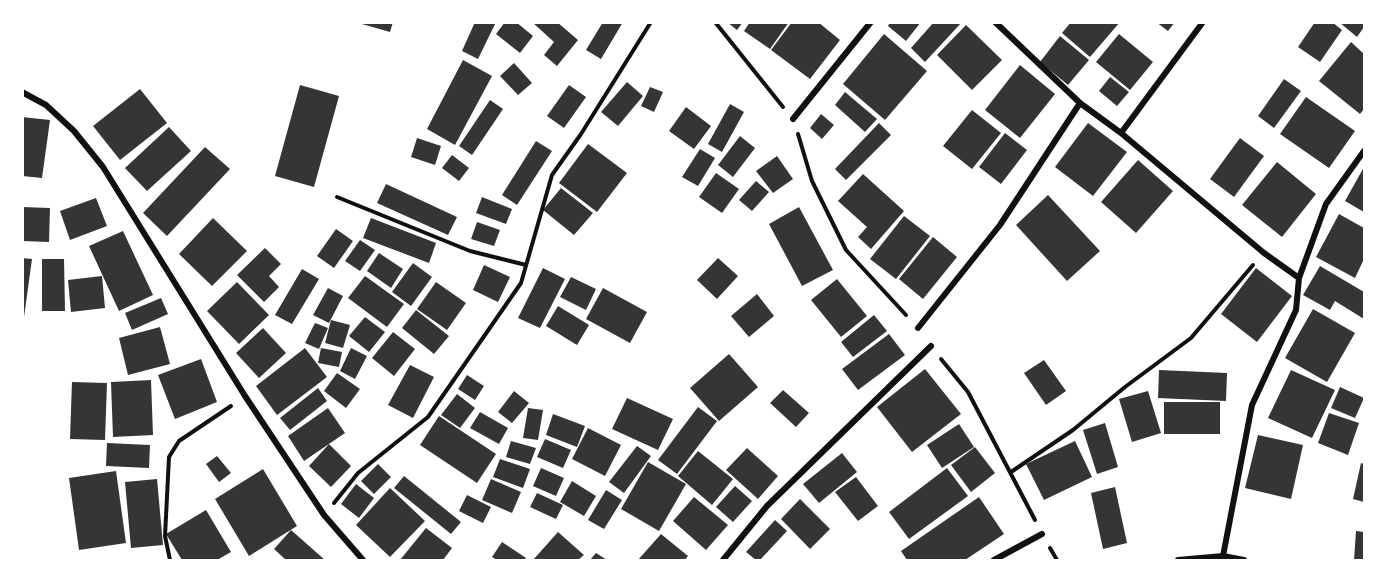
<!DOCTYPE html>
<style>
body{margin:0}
#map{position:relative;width:1387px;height:583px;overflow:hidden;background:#fff;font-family:Inter,sans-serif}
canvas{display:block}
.frame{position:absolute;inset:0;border:24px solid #fff;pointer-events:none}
</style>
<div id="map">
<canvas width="1387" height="583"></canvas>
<div class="frame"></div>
</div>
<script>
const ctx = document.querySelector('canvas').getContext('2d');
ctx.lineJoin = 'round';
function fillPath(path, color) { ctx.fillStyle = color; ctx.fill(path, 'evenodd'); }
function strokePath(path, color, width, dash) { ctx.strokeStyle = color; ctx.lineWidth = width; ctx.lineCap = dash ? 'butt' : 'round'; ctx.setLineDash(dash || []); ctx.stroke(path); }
const building = new Path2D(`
 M355,22H393L390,32Z
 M475,22H496L478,59L462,51Z
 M505,22H516L533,36L520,53L496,34Z
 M532,22H557L578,40L557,66L544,55L554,42Z
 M603,22H623L601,59L586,50Z
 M727,22H743L737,30Z
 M750,22H789L770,49L744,31Z
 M792,22H818L840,40L810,79L771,50Z
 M890,22H921L906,41L888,26Z
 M934,22H962L925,62L911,48Z
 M1071,22H1120L1090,57L1062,33Z
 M1156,22H1175L1168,31Z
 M1315,22H1332L1342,30L1320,62L1298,47Z
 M1339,22H1364V27L1357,37Z
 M966,25L1002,60L972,90L937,55Z
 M884,34L927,71L885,120L843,84Z
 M1119,34L1153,62L1130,90L1096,62Z
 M1060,36L1089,60L1068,85L1040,62Z
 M1351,42L1364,54V109L1360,114L1319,81Z
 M463,60L492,76L455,145L427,129Z
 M514,63L532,83L518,95L500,76Z
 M1020,65L1055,94L1020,138L985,110Z
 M1110,77L1129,92L1117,106L1099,91Z
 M1284,79L1301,91L1274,128L1258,116Z
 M627,82L643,96L618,126L601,112Z
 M300,85L339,96L314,187L275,176Z
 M569,85L586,97L564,128L547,116Z
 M650,87L663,92L654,112L641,106Z
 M140,89L167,123L120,160L93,126Z
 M845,92L877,119L865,132L835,105Z
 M1306,97L1355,131L1329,168L1280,134Z
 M490,100L503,109L472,155L459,146Z
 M730,104L744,112L722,152L708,144Z
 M686,107L711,126L694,149L669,131Z
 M972,110L1001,133L972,169L943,146Z
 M821,114L834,125L822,139L810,128Z
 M22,117L50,120L42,178L22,176Z
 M879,123L891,135L846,180L835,169Z
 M1088,123L1127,152L1093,196L1055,167Z
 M169,127L191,151L147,191L125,168Z
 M1005,133L1027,150L1001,184L979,167Z
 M740,136L755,148L733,177L718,165Z
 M417,138L441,146L435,165L411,157Z
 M1240,138L1264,156L1234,197L1210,179Z
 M536,141L552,151L517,205L502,195Z
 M588,144L627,173L597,212L559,183Z
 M205,147L230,169L167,236L143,213Z
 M700,149L715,158L698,186L682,177Z
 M452,155L469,168L459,181L442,168Z
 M777,156L793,179L773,193L756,171Z
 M1138,160L1173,191L1136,233L1101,202Z
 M1277,162L1316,194L1282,237L1242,205Z
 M1364,167V212L1345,201Z
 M716,173L739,189L722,213L699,197Z
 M863,174L904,211L871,249L858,237L867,227L838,201Z
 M756,181L769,192L752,211L739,200Z
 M386,184L457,217L448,235L377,203Z
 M561,188L593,213L574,235L543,210Z
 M1048,195L1100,251L1067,281L1016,225Z
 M482,197L512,209L506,224L476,213Z
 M96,198L107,226L70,240L60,211Z
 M22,207L50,208L49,242L22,241Z
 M799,207L833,270L802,286L769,224Z
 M1339,214L1364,228V259L1355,278L1316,257Z
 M904,216L930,236L896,279L870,259Z
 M213,218L247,251L212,286L179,254Z
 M371,218L436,243L429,263L363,238Z
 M477,222L500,230L494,246L471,239Z
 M336,229L353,241L334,268L317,256Z
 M123,231L153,295L119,311L89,246Z
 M933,237L957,257L923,299L899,279Z
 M360,240L375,250L360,271L345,261Z
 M265,248L281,264L269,276L279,287L264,302L237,275Z
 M379,253L403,269L391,288L367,271Z
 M22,258L32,259L24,317H22Z
 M718,258L738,276L717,299L697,280Z
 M42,259H64L65,311H42Z
 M413,263L432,277L411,306L392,292Z
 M484,265L510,277L498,302L473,290Z
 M1320,266L1364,292V319L1335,301L1330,310L1303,295Z
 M543,268L565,279L540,328L518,318Z
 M1256,268L1292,296L1257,342L1221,314Z
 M302,269L319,279L292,324L275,315Z
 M102,276L105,308L71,312L68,280Z
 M365,276L404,304L387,327L348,298Z
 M571,277L596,289L586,310L560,297Z
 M837,279L867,316L841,337L811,300Z
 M237,282L269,315L239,344L207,311Z
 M436,282L466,303L447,330L417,309Z
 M328,288L343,296L329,323L313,315Z
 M603,288L647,312L630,343L586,319Z
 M757,294L774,316L749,337L731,316Z
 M161,298L168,314L132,330L125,313Z
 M558,306L589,325L577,345L546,326Z
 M1313,309L1355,333L1327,382L1285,358Z
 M416,310L449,336L434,354L402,328Z
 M874,315L887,331L853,357L841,342Z
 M365,317L385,332L369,352L349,336Z
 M331,320L350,325L343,348L325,343Z
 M315,323L328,328L319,349L305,343Z
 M160,327L170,364L128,375L119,338Z
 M263,328L286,353L259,378L236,353Z
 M393,332L415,349L394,376L372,358Z
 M889,334L905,355L858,390L842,369Z
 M305,348L327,377L277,415L256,386Z
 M321,348L342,352L339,367L318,363Z
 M351,348L367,356L355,379L340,371Z
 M729,354L758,387L719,421L690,388Z
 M201,359L217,402L175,419L158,375Z
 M1044,360L1066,391L1046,405L1024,373Z
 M410,365L434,377L413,418L388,405Z
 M925,369L961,414L912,452L877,407Z
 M1159,370L1227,373L1226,401L1158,398Z
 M1291,370L1335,390L1312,438L1268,418Z
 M337,373L360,389L346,408L324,391Z
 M467,375L484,386L475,400L458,389Z
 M151,380L153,435L113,437L111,382Z
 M72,382L107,383L105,440L70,439Z
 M1340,387L1364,398L1355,418L1331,408Z
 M318,388L327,401L290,430L280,418Z
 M783,390L809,413L796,427L770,403Z
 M514,391L529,403L512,423L498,412Z
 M1148,391L1161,433L1132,442L1119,399Z
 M457,394L475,408L460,428L441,415Z
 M627,398L673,419L658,450L612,429Z
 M1164,402H1220V434H1164Z
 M698,407L717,421L677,474L658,460Z
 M328,408L345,433L304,461L288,436Z
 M528,408L543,410L538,440L523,438Z
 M480,412L508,428L499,444L470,428Z
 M1329,413L1359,423L1348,455L1318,443Z
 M553,414L585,426L577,447L546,435Z
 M439,416L496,454L477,483L420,445Z
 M1105,423L1118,467L1097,474L1083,430Z
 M959,424L974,447L942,468L927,445Z
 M588,428L621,445L605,476L572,459Z
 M1258,435L1303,445L1291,499L1245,488Z
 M545,439L571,450L563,468L537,457Z
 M511,441L536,448L530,464L506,457Z
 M1075,441L1092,477L1044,500L1026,464Z
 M107,443L150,445L149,468L106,466Z
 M329,444L351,466L331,487L309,466Z
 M637,446L651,456L624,493L609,482Z
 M975,447L995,473L971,492L951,465Z
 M747,448L778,476L758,499L726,470Z
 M698,451L733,479L712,505L678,476Z
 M842,453L857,472L819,503L803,484Z
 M217,456L231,473L219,482L206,464Z
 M500,459L530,469L523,488L493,477Z
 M648,462L686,484L659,531L621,509Z
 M1361,463L1364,464V502L1353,499Z
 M378,464L391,477L374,494L361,481Z
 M541,468L564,478L556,496L533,486Z
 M947,468L968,496L909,539L889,512Z
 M263,469L297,526L249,556L215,499Z
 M116,471L126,543L79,550L69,478Z
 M404,476L461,522L451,534L394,488Z
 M856,477L878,506L858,521L835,492Z
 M157,479L163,545L131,548L125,482Z
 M491,479L521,492L512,513L482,500Z
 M572,481L596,496L584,516L560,502Z
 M356,484L374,498L359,518L341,504Z
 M735,486L752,501L733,522L716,507Z
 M1115,487L1127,543L1103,549L1091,493Z
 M390,488L425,521L390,557L356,525Z
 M606,490L622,500L604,529L588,520Z
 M537,493L563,505L556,519L530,507Z
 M467,495L491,507L483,523L459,511Z
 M694,497L728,525L706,550L673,521Z
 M979,497L1004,534L965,560H907L901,551Z
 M800,499L830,529L810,549L781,519Z
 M206,510L231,552L217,560H182L166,534Z
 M775,520L787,531L760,560H756L746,552Z
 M426,528L452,548L443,560H400Z
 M291,530L325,560H286L274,549Z
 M1356,531L1364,532V560H1354Z
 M558,532L584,555L578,560H533Z
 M661,534L688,556L685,560H638Z
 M502,542L526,558L524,560H497L492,557Z
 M596,553L607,560H590Z`);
const path = new Path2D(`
 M715,22L783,107
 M798,134L812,181L846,250L906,315
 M337,197L470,251L526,265
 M941,359L968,392L1035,520
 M1011,472L1073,430L1125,387L1191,338L1253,265
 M334,503L358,473L428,417L521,283L552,175L581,134L651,22
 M1050,548L1057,560
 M170,560L165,536L169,457L179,441L231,406`);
const minor = new Path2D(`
 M995,22L1080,103L1121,133L1264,253L1299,278L1296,310L1252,405L1223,556
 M22,92L46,105L74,131L103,167L245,396L324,515L363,560
 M793,119L871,22
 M1121,133L1203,22
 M1299,278L1326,204L1364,151
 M918,328L1000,225L1080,103
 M723,560L767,506L931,346
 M994,560L1042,534
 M1178,560L1223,556L1244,560`);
fillPath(building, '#353535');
strokePath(path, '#111', 4);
strokePath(minor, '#111', 6);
</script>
